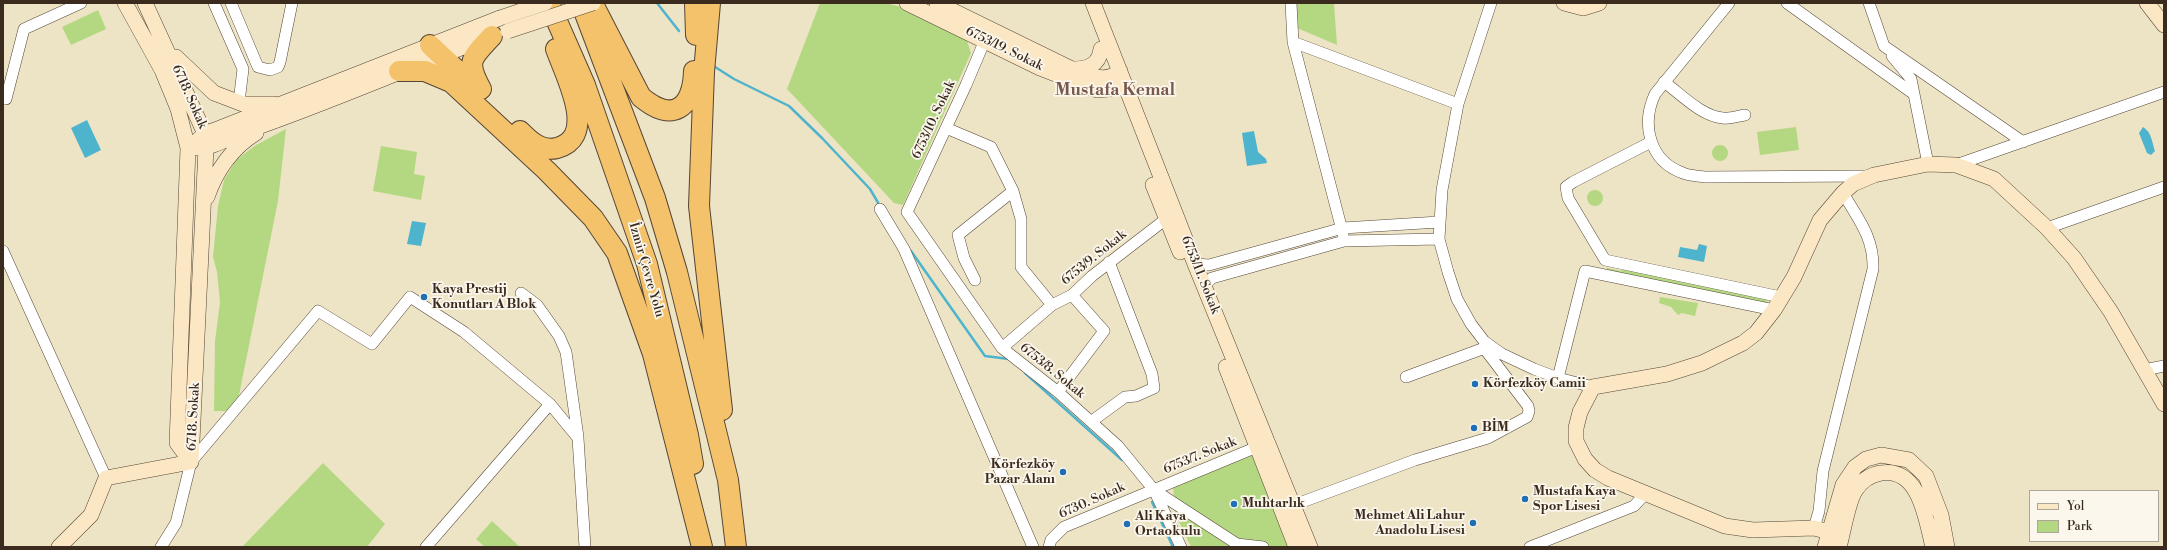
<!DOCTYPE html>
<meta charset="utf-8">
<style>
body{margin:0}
#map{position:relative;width:2167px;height:550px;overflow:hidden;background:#ede4c5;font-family:"Libre Bodoni",serif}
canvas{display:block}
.frame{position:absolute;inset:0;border:4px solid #3b2a1e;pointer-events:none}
.legend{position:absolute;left:2029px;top:490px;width:130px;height:52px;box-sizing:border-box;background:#fbf7ec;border:1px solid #aea59a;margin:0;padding:5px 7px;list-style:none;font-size:12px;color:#3b2a1e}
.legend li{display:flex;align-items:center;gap:8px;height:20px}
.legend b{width:20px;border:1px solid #aea59a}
</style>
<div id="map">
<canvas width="2167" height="550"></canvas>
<div class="frame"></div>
<ul class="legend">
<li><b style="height:5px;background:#fbe7c3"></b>Yol</li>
<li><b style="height:11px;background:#b4d881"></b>Park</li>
</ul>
</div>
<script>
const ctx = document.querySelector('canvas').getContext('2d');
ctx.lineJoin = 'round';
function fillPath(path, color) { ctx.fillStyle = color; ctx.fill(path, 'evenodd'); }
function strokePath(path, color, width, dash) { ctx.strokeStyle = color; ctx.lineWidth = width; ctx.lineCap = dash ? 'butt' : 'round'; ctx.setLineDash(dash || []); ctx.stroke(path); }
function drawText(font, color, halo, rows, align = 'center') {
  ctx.font = font + ' "Libre Bodoni",serif'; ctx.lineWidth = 3.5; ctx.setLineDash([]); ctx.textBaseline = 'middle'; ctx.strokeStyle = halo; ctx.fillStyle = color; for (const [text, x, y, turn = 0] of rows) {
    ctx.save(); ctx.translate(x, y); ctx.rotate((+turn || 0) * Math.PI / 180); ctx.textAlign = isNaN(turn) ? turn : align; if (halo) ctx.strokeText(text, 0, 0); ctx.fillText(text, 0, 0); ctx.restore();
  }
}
const green = new Path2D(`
 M820,3H885L902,7L967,41L971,53L903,205L894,203L787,89Z
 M1295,3H1334L1337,45L1297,28Z
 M98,10L106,29L71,45L62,27Z
 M1796,127L1799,150L1760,155L1757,132Z
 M286,129L278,201L238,400L226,411H214L215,341L220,302L217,272L213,257L218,206L224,180L236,160L256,145Z
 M1712 153a8 8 0 1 1 16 0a8 8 0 1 1-16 0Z
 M381,146L417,152L414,174L425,176L421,200L373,191Z
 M1587 198a8 8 0 1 1 16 0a8 8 0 1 1-16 0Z
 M1607,268L1622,271L1623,269L1769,299L1766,303L1606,271Z
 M1660,297L1698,303L1695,316L1682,313L1678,315L1671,307L1659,303Z
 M1253,455L1291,547H1191L1175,513L1173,486Z
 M323,463L385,524L367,547H242Z
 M492,521L520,547H485L476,539Z`);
const water = new Path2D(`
 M87,120L101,150L85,158L71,128Z
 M2143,127C2152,132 2152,143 2155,151L2151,155L2147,153L2139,133Z
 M1254,131L1258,152L1266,159L1267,163L1247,166L1242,133Z
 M412,221L426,223L421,246L407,244Z
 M1699,244L1707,246L1704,262L1678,257L1680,247L1697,250Z`);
const stream = new Path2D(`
 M657,3L679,31
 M712,65L734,79L789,106L822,138L870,189L880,206
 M911,251L985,356L1009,359
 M1025,373L1122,460
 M1152,502L1173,547`);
const street = new Path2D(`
 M214,3L243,69L239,102
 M231,3L258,67L270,70L278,67L280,62L292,3
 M1291,3L1293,42L1458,104
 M1491,3L1458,104L1442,190L1439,239L1448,272L1457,299L1471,324L1484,341L1502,354L1534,369L1558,378L1593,387
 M1729,3L1655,94C1641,124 1649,161 1683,173C1690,176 1698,176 1705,177L1867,176
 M1787,3L1914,94
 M1869,3L1884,46L2023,142
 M985,40L966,85L907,212L1002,348L1058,392L1118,446L1154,490L1181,547
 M1293,42L1343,234
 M1892,56L1911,79L1928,164
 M1664,82C1681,94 1701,116 1723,118C1730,119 1738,116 1745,115
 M3,99H6L24,29L81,3
 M946,128L991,147L1013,191L958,235L964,258L975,280
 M1651,142L1573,182L1566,187L1568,198L1605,260L1781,297
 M1956,165L2164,92
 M1013,191L1021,219V267L1052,305
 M880,209L904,249L1033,547
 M2047,228L2164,187
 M3,251L106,478
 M1195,264L1209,265L1343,228L1439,222
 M1204,286L1212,278L1344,241L1439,239
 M521,293L537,305L559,336L566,352L578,437
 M1002,348L1052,305L1072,295L1092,276L1166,219
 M2144,370L2164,366
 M1406,377L1490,346
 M1558,378L1585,271L1774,310
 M1058,392L1104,331L1072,295
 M1092,421L1125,397L1136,396L1154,388L1152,374L1109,262
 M1154,490L1237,544L1263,547
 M1294,505L1415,460L1488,438L1527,417L1529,411L1528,406L1484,348
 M1814,528L1819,511L1823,471L1873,269C1874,237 1858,219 1843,193
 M161,547L176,523L191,462L318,311L372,344L410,297L464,332L550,404L578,438L585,547
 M426,547L550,404
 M1049,547L1051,540L1064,527L1257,447
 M1530,547L1634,506L1645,494`);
const secondary = new Path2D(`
 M125,3L162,70L178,109L188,148L177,443L191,462
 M145,3L205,134L206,148L191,462
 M907,3L1040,68L1097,90L1109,89L1124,82
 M937,3L1080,73C1094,77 1108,82 1120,71
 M1093,3L1195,264L1310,547
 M1564,3L1583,8L1599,3
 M2147,3L2164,25
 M176,57L214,93L243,104H274
 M1072,69C1087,69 1099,66 1101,49
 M198,140L205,134L500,18
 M197,148C213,148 230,137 246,131C328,103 408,67 490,37
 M1153,185L1180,252
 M207,197C216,171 232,148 256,133
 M1226,367L1296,547
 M1842,535L1814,528L1753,530L1725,526L1608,478L1595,470L1585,459L1576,441V428L1580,412L1593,387L1667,374L1702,363L1743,343L1756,333L1774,310L1794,277L1820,220L1843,193L1853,184L1874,175L1928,164L1956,165L1994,179L2047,228L2074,258L2111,312L2164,404
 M59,547L91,515L106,478L191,462
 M1825,547L1843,485L1855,467L1866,459L1881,455L1909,460L1926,476L1941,515L1947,547
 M1839,547C1843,533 1848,502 1855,491C1861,481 1869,475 1881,473C1920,467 1926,520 1933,547`);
const highway = new Path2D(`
 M549,3L585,85L647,264L688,435L693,464
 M581,3L655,198L677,272L728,480L736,547
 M695,3L696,35
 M710,3L704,72L699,206L722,410
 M593,4L641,97C672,123 693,109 694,71
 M430,45L477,89
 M399,71H425L451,82L547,171L593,218L617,253L653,354L702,547
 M481,89C465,60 472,58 492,36
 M520,131C530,141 541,152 557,148C599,137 565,75 556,49`);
const secondaryBridge = new Path2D(`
 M500,18L545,3
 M508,31L593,3`);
const markers = [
 [424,297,4,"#1f6fb2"],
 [1475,384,4,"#1f6fb2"],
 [1474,428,4,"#1f6fb2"],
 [1063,472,4,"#1f6fb2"],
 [1525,499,4,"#1f6fb2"],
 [1234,504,4,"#1f6fb2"],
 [1473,523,4,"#1f6fb2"],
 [1127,524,4,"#1f6fb2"]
];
const streetNames = [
 ["6753/19. Sokak",1004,49,26],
 ["6718. Sokak",189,97,66],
 ["6753/10. Sokak",934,120,-65],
 ["6753/9. Sokak",1094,258,-39],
 ["İzmir Çevre Yolu",646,270,74],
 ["6753/11. Sokak",1200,275,68],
 ["6753/8. Sokak",1052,371,39],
 ["6718. Sokak",194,417,-87],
 ["6753/7. Sokak",1200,456,-22],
 ["6730. Sokak",1092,501,-24]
];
const poiNames = [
 ["Kaya Prestij",432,290],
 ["Konutları A Blok",432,305],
 ["Körfezköy Camii",1483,384],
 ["BİM",1482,428],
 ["Körfezköy",1055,465,"right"],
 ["Pazar Alanı",1055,480,"right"],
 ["Mustafa Kaya",1533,492],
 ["Spor Lisesi",1533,507],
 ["Muhtarlık",1242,504],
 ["Mehmet Ali Lahur",1465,516,"right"],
 ["Anadolu Lisesi",1465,531,"right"],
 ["Ali Kaya",1135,517],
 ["Ortaokulu",1135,532]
];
const districtNames = [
 ["Mustafa Kemal",1115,91]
];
fillPath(green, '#b4d881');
fillPath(water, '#4eb4cd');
strokePath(stream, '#4eb4cd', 2.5);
strokePath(street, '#564637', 12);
strokePath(secondary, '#564637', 16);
strokePath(highway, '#564637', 22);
strokePath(street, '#fff', 11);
strokePath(secondary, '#fbe7c3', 15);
strokePath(highway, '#f4c26a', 20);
strokePath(secondaryBridge, '#564637', 16, []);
strokePath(secondaryBridge, '#fbe7c3', 15);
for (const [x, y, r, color] of markers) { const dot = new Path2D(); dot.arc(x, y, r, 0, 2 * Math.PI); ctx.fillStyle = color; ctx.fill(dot); strokePath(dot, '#fbf7ec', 1.5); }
drawText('13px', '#3b2a1e', '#fbf7ec', streetNames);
drawText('bold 13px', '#3b2a1e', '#fbf7ec', poiNames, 'left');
drawText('bold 17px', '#79594d', '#fbf7ec', districtNames);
</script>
